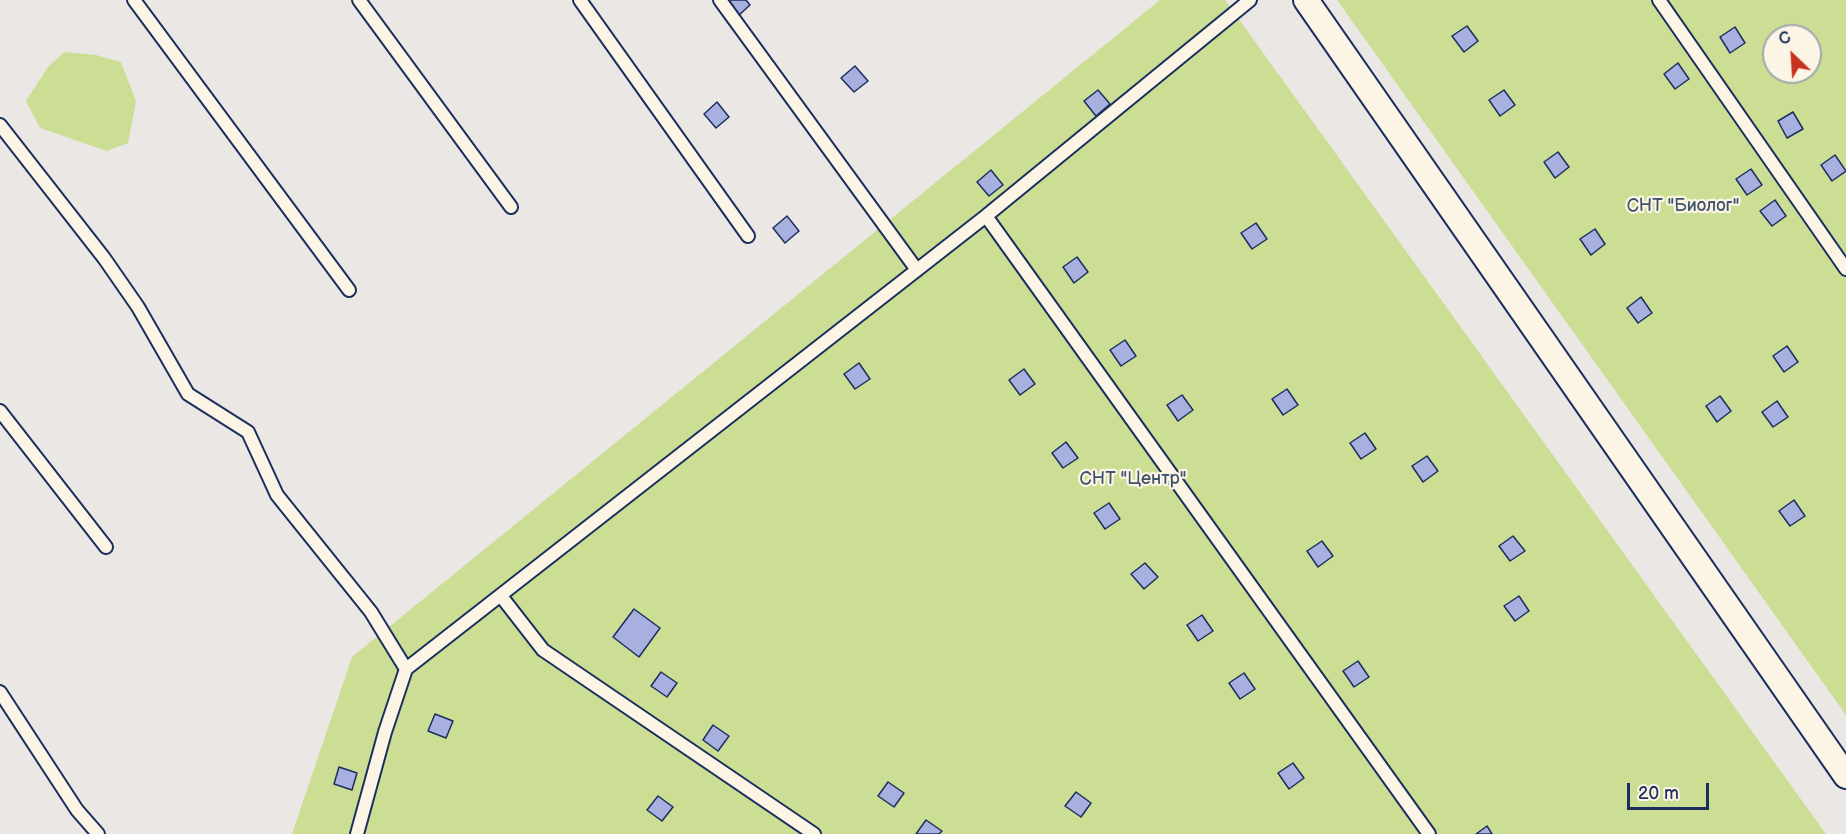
<!DOCTYPE html>
<meta charset="utf-8">
<style>
body{margin:0}
#map{position:relative;width:1846px;height:834px;overflow:hidden;background:#ebe7e4;font-family:"Balsamiq Sans",sans-serif}
canvas{display:block}
.north{position:absolute;left:1762px;top:24px;width:60px;height:60px;box-sizing:border-box;background:#fcf5e5;border:2px solid #a2a6af;border-radius:50%;rotate:335deg;font-size:16px;font-weight:700;line-height:24px;text-align:center;color:#1b2f5e}
.north::after{content:'';display:block;margin:auto;width:21px;height:27px;background:#c8321e;clip-path:polygon(50% 0,100% 100%,50% 72%,0 100%)}
.scale{position:absolute;left:1627px;top:783px;width:82px;height:27px;box-sizing:border-box;border:3px solid #1b2f5e;border-top:0;padding-left:8px;font-size:18px;line-height:21px;white-space:nowrap;color:#1b2f5e;-webkit-text-stroke:4px #fcf5e5;paint-order:stroke}
</style>
<div id="map">
<canvas width="1846" height="834"></canvas>
<div class="north">С</div>
<div class="scale">20 m</div>
</div>
<script>
const ctx = document.querySelector('canvas').getContext('2d');
ctx.lineJoin = 'round';
function fillPath(path, color) { ctx.fillStyle = color; ctx.fill(path, 'evenodd'); }
function strokePath(path, color, width, dash) { ctx.strokeStyle = color; ctx.lineWidth = width; ctx.lineCap = dash ? 'butt' : 'round'; ctx.setLineDash(dash || []); ctx.stroke(path); }
function drawText(font, color, halo, rows, align = 'center') {
  ctx.font = font + ' "Balsamiq Sans",sans-serif'; ctx.lineWidth = 4.5; ctx.setLineDash([]); ctx.textBaseline = 'middle'; ctx.strokeStyle = halo; ctx.fillStyle = color; for (const [text, x, y, turn = 0] of rows) {
    ctx.save(); ctx.translate(x, y); ctx.rotate((+turn || 0) * Math.PI / 180); ctx.textAlign = isNaN(turn) ? turn : align; if (halo) ctx.strokeText(text, 0, 0); ctx.fillText(text, 0, 0); ctx.restore();
  }
}
const green = new Path2D(`
 M1160,0H1225L1826,834H292L352,657Z
 M1337,0H1846V715ZM1774,36H1810V72H1774Z
 M64,52L96,55L121,62L136,101L128,143L107,151L40,128L26,101L48,67Z`);
const building = new Path2D(`
 M727,0H746L750,5L737,17Z
 M1467,26L1478,41L1464,52L1452,36Z
 M1735,27L1745,43L1730,53L1720,37Z
 M1678,63L1689,79L1675,89L1664,74Z
 M855,66L868,81L854,92L841,78Z
 M1098,90L1110,104L1096,116L1084,101Z
 M1504,90L1515,105L1500,116L1489,100Z
 M717,102L729,117L716,128L704,114Z
 M1793,112L1803,129L1787,138L1778,121Z
 M1558,152L1569,167L1555,178L1544,162Z
 M1835,155L1846,171L1832,181L1821,165Z
 M1751,169L1762,185L1747,195L1736,179Z
 M991,170L1003,185L989,196L977,182Z
 M1775,200L1786,216L1772,226L1760,211Z
 M787,216L799,231L785,243L773,228Z
 M1256,223L1267,239L1252,249L1241,233Z
 M1595,229L1605,244L1591,255L1580,239Z
 M1077,257L1088,272L1074,283L1063,267Z
 M1641,297L1652,313L1638,323L1627,308Z
 M1125,340L1136,356L1121,366L1110,350Z
 M1787,346L1798,362L1784,372L1773,356Z
 M859,363L870,379L855,389L844,374Z
 M1024,369L1035,384L1020,395L1009,380Z
 M1287,389L1298,405L1283,415L1272,399Z
 M1182,395L1193,410L1178,421L1167,405Z
 M1720,396L1731,411L1717,422L1706,406Z
 M1777,401L1788,417L1773,427L1762,412Z
 M1365,433L1376,449L1361,459L1350,443Z
 M1066,442L1078,458L1063,468L1052,453Z
 M1427,456L1438,471L1423,482L1412,466Z
 M1794,500L1805,516L1790,526L1779,511Z
 M1109,503L1120,519L1105,529L1094,513Z
 M1513,536L1525,551L1510,561L1499,546Z
 M1322,541L1333,556L1318,567L1307,551Z
 M1145,563L1158,577L1144,589L1131,574Z
 M1519,596L1529,611L1515,621L1504,606Z
 M634,609L660,628L639,657L613,637Z
 M1202,615L1213,631L1198,641L1187,625Z
 M1358,661L1369,677L1354,687L1343,671Z
 M661,672L677,683L667,697L651,686Z
 M1244,673L1255,689L1240,699L1229,683Z
 M435,714L453,721L446,738L428,731Z
 M713,725L729,736L718,751L703,740Z
 M1293,763L1304,778L1289,789L1278,773Z
 M339,767L357,773L352,790L334,784Z
 M888,782L904,793L894,807L878,796Z
 M1076,792L1091,803L1081,817L1065,806Z
 M658,796L673,807L662,821L647,810Z
 M926,820L942,831L939,834H916Z
 M1487,826L1492,834H1476Z`);
const lane = new Path2D(`
 M134,0L349,290
 M359,0L511,207
 M580,0L748,236
 M720,0L917,270
 M1659,0L1846,269
 M0,125L104,258L138,307L188,394L248,432L277,495L371,612L406,669
 M986,216L1429,834
 M0,411L106,547
 M501,596L543,650L814,834
 M0,692L77,810L98,834
 M357,834L385,732L406,669L986,216L1250,0`);
const street = new Path2D(`
 M1306,0L1846,776`);
const parkNames = [
 ["СНТ \"Биолог\"",1683,206],
 ["СНТ \"Центр\"",1133,479]
];
fillPath(green, '#cbde93');
fillPath(building, '#a8b0e0');
strokePath(building, '#1b2f5e', 1.5);
strokePath(lane, '#1b2f5e', 16);
strokePath(street, '#1b2f5e', 28);
strokePath(lane, '#fcf5e5', 12);
strokePath(street, '#fcf5e5', 24);
drawText('18px', '#3e5269', '#fcf5e5', parkNames);
</script>
